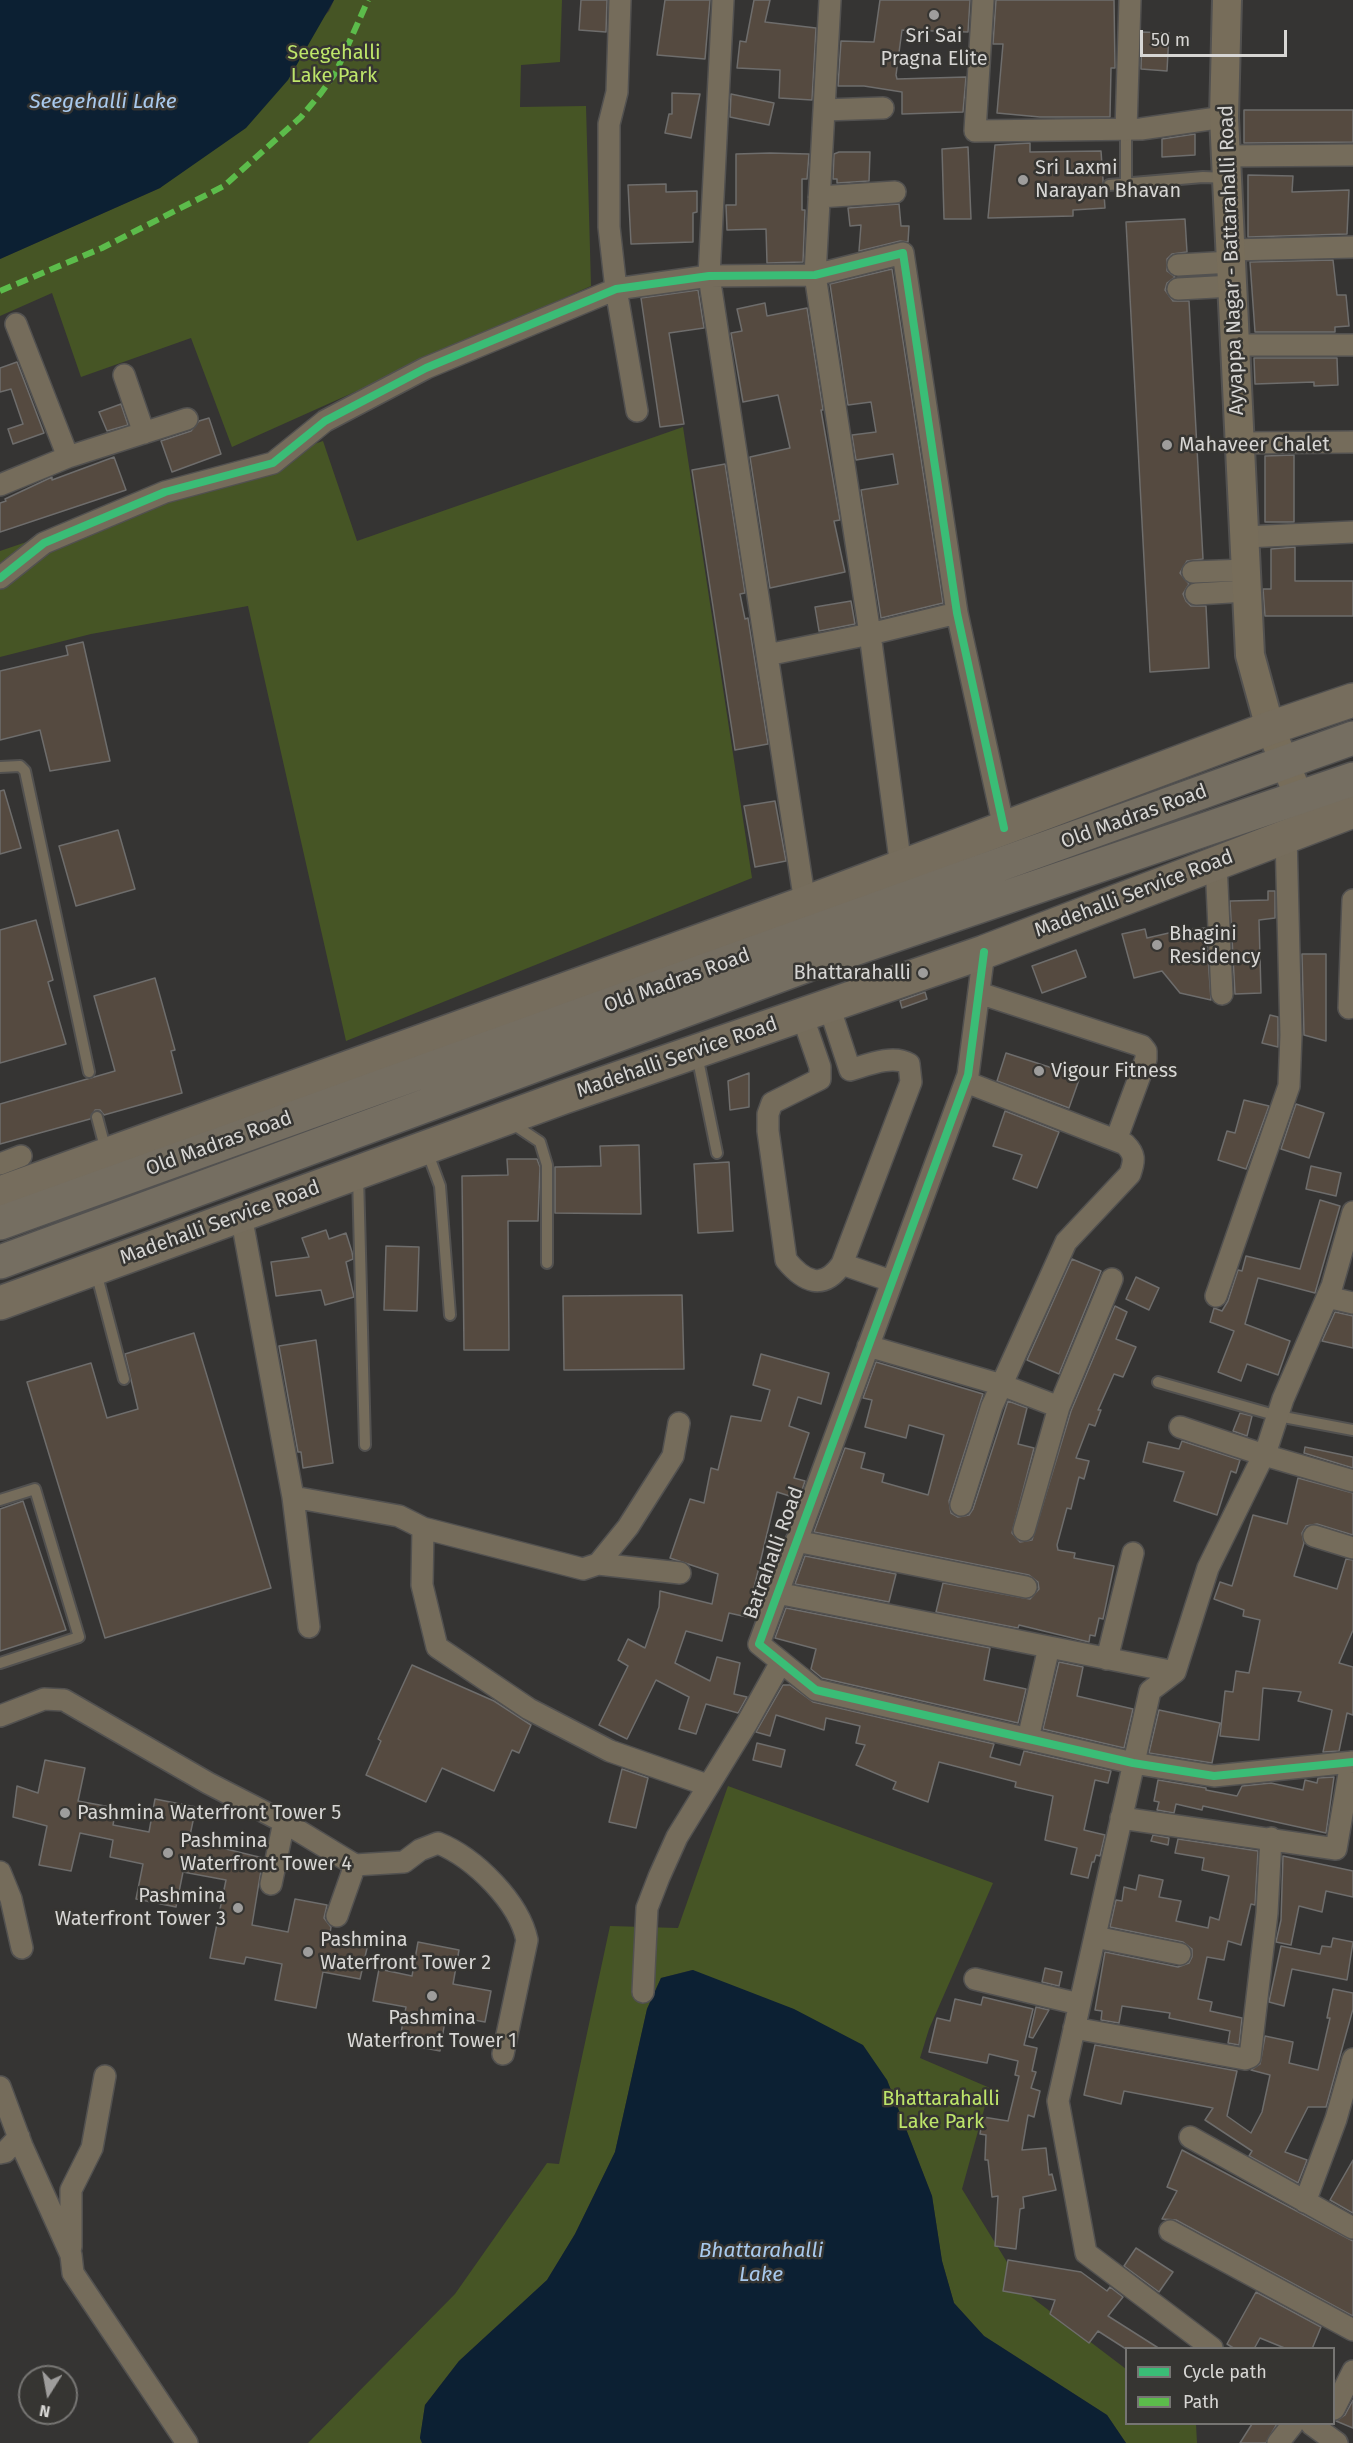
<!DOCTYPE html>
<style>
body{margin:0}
#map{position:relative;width:1353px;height:2443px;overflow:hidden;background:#353433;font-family:"Fira Sans",sans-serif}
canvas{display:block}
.legend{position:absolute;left:1125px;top:2347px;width:210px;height:78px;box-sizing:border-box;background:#363532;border:2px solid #767573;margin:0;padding:8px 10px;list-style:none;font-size:18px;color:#d7d6d4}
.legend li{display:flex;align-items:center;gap:12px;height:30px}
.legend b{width:30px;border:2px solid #767573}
.north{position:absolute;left:18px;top:2365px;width:60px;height:60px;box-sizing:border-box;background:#363532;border:2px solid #767573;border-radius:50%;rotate:191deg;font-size:16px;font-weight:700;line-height:24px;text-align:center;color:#d7d6d4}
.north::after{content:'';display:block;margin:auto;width:21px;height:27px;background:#9e9d9c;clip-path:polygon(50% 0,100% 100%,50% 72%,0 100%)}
.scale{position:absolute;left:1140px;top:30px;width:147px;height:27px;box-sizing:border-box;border:3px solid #d7d6d4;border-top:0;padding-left:8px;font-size:18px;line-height:21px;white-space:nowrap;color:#d7d6d4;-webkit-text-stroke:4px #363532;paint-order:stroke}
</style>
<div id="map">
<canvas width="1353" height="2443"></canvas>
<ul class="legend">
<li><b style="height:8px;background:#3abd76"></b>Cycle path</li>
<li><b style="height:8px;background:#5cbc4b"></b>Path</li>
</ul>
<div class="north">N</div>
<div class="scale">50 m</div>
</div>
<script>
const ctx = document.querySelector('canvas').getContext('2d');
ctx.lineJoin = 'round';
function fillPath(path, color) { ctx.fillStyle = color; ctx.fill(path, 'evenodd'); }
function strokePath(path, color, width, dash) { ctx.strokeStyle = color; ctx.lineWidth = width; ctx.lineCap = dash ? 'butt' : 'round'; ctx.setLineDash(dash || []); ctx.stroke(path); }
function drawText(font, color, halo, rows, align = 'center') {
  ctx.font = font + ' "Fira Sans",sans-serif'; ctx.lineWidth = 5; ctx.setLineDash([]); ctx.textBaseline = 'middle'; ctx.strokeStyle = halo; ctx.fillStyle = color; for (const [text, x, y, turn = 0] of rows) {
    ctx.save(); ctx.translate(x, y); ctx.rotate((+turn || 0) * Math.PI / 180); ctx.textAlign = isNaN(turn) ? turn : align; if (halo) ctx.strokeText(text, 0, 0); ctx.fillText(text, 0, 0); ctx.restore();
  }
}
const green = new Path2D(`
 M334,0H562L560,62L521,65L520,107L586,106L591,286L232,447L191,338L81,377L52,293L0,316V259L160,188L329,11Z
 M683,427L752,878L346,1041L248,606L91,634L0,657V551L323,441L357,541Z
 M728,1786L993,1883L929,2029L920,2058L990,2088L962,2189L1026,2293L1126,2369V2424H1196L1197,2443H1126L1107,2415L984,2336L954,2303L942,2261L932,2196L887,2080L692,1970L661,1978L647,2009L615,2152L575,2234L547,2280L459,2361L425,2405L420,2438L422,2443H308L455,2294L547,2163L559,2164L610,1926L678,1928Z`);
const water = new Path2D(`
 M0,0H334L288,80L246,128L160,188L0,259Z
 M693,1970L794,2009L863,2045L887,2080L932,2196L942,2261L954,2303L984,2336L1107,2415L1126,2443H422L420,2438L425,2405L459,2361L547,2280L575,2234L615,2152L647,2009L661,1978Z`);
const building = new Path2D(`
 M581,0H607L606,32L579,30Z
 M665,0H710L705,59L657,55Z
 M754,0H770L765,22L816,28L812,100L779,98L780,70L737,68L740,41L746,42Z
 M880,0H970L968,32L902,30L896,75L897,79L966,77L963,112L902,114V92L864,86H838L841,41L874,42Z
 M996,0H1114L1115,68H1111L1110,117H1040L997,113L1003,44H993Z
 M1142,32L1169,33L1167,71L1141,69Z
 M672,93L700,94L691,138L665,133L669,114H672Z
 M731,94L774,103L769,125L730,117Z
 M1244,110H1353V142L1244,143Z
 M1195,134V155L1162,157V139Z
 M1030,143V152L1101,151L1105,208L1073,210V216L988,218L995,145Z
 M968,147L971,219H944L942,149Z
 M839,152H870L869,181L837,183V179H833L834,154Z
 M770,153L809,154L807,179H802V210H805L803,262L767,263L766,229L727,230L726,205H736V154Z
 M1248,175L1293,176L1292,192L1349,190L1347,234L1248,237Z
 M666,184V192L697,191V212L693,213V242L631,244L628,185Z
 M899,204L901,226H909L908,242L900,241L859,251L861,225L850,226L848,208Z
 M1185,219L1187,252L1172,254L1167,259V271L1175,277L1167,283L1165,290L1173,301H1189L1203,559L1187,561L1180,573L1189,584L1183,594L1186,601L1191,606H1206L1209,668L1150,672L1126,222Z
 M1333,260L1337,295H1346L1349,326L1335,327V332H1255L1250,262Z
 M892,269L943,603L881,618L861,490L898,484L893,454L856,460L852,435L876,432L871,402L848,405L830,284Z
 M698,290L704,328L669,333L684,424L660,427L641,298Z
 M765,303L767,316L807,308L823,410H821L840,520L834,521L845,572L770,588L750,457L790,448L778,395L743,402L731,333L742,331L737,309Z
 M1254,358H1337L1338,385L1314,386V382L1255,384Z
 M17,362L44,433L13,444L8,429L23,424L11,389L0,392V368Z
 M121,404L128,425L107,431L99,412Z
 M209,418L221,454L172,472L161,441L191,431L199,421Z
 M1294,455V522H1265V456Z
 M114,457L126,490L0,532V503L6,501L5,499L52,477V480Z
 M725,464L745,593L740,594L745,619L748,618L768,744L735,750L692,470Z
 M1295,547V581H1353V616H1265L1263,589H1271V549Z
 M851,601L855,624L819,631L815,607Z
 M83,642L110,761L50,771L40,730L0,740V671L68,655L66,646Z
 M4,790L21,848L0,854V791Z
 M775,801L786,861L755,867L744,806Z
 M118,830L135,889L76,906L59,846Z
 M1268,891H1275V918L1259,920L1261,993L1235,994L1230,901L1268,900Z
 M36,920L53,980L48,982L66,1044L0,1063V930Z
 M1206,928L1211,1000L1180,993L1162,971L1134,978L1122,934L1145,929L1147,938L1186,929Z
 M1076,950L1086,977L1042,993L1032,966Z
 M1302,954H1326V1041L1304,1035Z
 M155,978L175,1050L171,1051L182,1093L104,1115L100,1110H95L90,1119L0,1144V1104L115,1071L94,996Z
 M925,992L927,999L902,1008L900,1001Z
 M1270,1015L1278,1017V1047L1262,1043Z
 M1006,1053L1080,1077L1069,1108L997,1081Z
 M749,1073V1107L730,1110L728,1081Z
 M1244,1100L1269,1106L1246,1169L1218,1160L1227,1131L1235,1133Z
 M1296,1104L1324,1113L1309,1158L1281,1149Z
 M1005,1111L1059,1132L1037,1188L1013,1179L1022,1155L993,1146Z
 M639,1145L641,1214L555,1213V1167L601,1166L600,1146Z
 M507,1159H537L540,1167L538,1221H508L509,1350H464L462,1176L508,1175Z
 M729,1162L733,1231L698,1233L694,1164Z
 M1311,1166L1341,1173L1336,1196L1306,1189Z
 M1320,1200L1340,1206L1315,1293L1258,1278L1245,1324L1290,1341L1278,1375L1247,1364L1241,1381L1218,1372L1234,1331L1210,1322L1214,1308L1222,1311L1228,1301L1238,1270L1242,1271L1246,1256L1300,1269Z
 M326,1230L329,1239L346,1233L352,1252L353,1259L346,1262L354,1297L325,1305L321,1290L276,1296L271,1262L309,1257L302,1238Z
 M386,1246L419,1247L417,1311L384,1310Z
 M1072,1259L1101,1271L1059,1374L1027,1360Z
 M1136,1277L1159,1288L1149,1310L1126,1299Z
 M682,1295L684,1369L564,1370L563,1296Z
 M1115,1306L1127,1312L1116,1339L1136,1347L1123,1377L1114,1374L1098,1410H1101L1095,1426L1089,1424L1076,1458L1089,1461L1084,1479L1079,1477L1071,1509L1067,1508L1057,1545L1058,1550L1075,1553L1074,1558L1114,1566L1103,1619L1099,1618L1095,1636L1090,1635L1089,1642L1019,1625L1018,1628L936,1612L943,1583L1030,1599L1039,1589L1038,1582L1029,1575L814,1532L845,1448L865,1453L861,1468L884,1474L882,1482L928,1495L944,1435L909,1425L906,1438L865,1427L872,1400L863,1398L876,1362L983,1394L949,1501L951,1513L958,1517L969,1515L973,1509L1008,1401L1027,1408L1018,1444L1034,1448L1012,1533L1020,1542L1032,1540L1071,1411Z
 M1335,1312L1353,1316V1348L1322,1341Z
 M194,1333L271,1588L105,1638L27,1382L91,1363L107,1418L138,1409L125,1354Z
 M316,1340L333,1463L303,1468L301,1452H298L279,1346Z
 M761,1354L829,1373L821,1404L798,1397L789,1426L809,1433L794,1478L805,1481L799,1499L777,1492L747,1617L729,1613L722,1641L686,1631L675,1663L710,1681L717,1657L740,1663L734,1694L747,1697L738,1713L706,1704L696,1734L679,1729L689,1697L656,1680L627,1739L599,1725L628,1666L618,1660L628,1639L645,1648L659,1607L660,1591L712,1604L718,1574L670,1558L690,1499L704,1503L711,1468L718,1470L731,1416L761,1421L770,1390L753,1385Z
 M1240,1413L1252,1416L1247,1436L1233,1431Z
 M1182,1441L1240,1460L1236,1473L1231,1471L1217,1515L1174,1501L1184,1472L1143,1462L1148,1442L1179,1449Z
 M1305,1447L1353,1457V1468L1304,1453Z
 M1298,1478L1353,1493V1535L1317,1524L1306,1526L1302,1533L1304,1543L1294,1576L1337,1589L1346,1559L1353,1560V1630L1339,1663L1353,1667V1715L1347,1713L1339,1751L1323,1752L1332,1710L1298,1701L1301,1692L1263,1688L1259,1740L1220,1736L1225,1691L1233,1692L1236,1671L1249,1673L1260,1620L1243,1616L1244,1610L1214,1599L1220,1582L1232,1586L1253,1515L1287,1524Z
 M23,1501L66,1630L0,1651V1509Z
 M805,1556L896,1574L889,1602L795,1584Z
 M786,1608L990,1648L984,1680L1026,1689L1018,1723L822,1678L811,1669L816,1649L775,1638Z
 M1059,1662L1083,1667L1077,1696L1133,1709L1124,1748L1043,1729Z
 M412,1665L494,1701L531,1725L519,1753L512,1750L494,1791L442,1768L426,1802L366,1775L381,1741L378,1739Z
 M783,1685H790L813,1702L994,1744L990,1757L1020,1765L1024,1751L1111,1771L1108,1783L1095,1780L1084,1830L1105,1835L1100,1856L1096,1855L1094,1862H1092L1088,1878L1071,1874L1077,1848L1045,1840L1053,1796L1015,1787L1016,1782L939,1762L928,1802L893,1789L896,1782L856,1765L865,1745L856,1743L860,1726L826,1718L824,1730L776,1715L770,1736L756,1732Z
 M1159,1710L1220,1723L1212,1763L1149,1753Z
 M757,1743L785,1750L781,1767L753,1760Z
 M45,1760L85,1768L78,1801L116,1808L113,1825L149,1832L155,1799L196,1807L189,1840L263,1858L252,1925L288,1932L295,1899L327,1905L324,1918L331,1927L329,1940L367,1948L360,1979L323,1972L316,2008L275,2000L282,1964L246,1957L244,1964L210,1958L226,1880L183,1872L176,1907L136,1899L143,1864L110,1857L113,1840L80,1833L71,1871L39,1865L47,1826L13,1817L17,1786L38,1793Z
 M622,1769L648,1778L636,1828L609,1822Z
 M1334,1777L1326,1833L1203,1806L1202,1810L1176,1804L1174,1813L1157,1810L1159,1802L1154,1801L1158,1780L1206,1788V1790L1237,1796L1242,1786L1271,1783L1303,1790L1305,1780L1317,1783L1318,1778Z
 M1153,1835L1169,1838L1168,1845L1151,1841Z
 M1178,1839L1258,1851L1255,1905L1251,1904L1241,1945L1228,1941L1224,1960L1207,1957L1198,1999L1212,2002L1210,2011L1242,2018L1239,2045L1228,2043L1230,2031L1169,2018L1170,2013L1122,2006L1119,2023L1101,2020L1102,2011L1095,2010L1105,1952L1178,1967L1189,1963L1192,1957V1949L1183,1942L1110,1927L1116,1900L1122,1901L1124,1887L1136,1890L1139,1875L1163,1880L1159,1897L1181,1901L1176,1921L1208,1928L1210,1917L1219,1920L1229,1876L1202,1870L1204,1858L1175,1853Z
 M1283,1856L1353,1871V1897L1326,1891L1322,1912L1299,1906L1291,1945L1276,1942L1281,1920Z
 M1333,1938L1353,1942L1347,1980L1292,1969L1284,2006L1269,2002L1281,1946L1320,1954L1322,1946L1331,1947Z
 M418,1942L459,1950L453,1984L491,1991L485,2022L446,2015L440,2051L399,2043L406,2007L373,2001L379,1969L412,1976Z
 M1045,1968L1062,1972L1059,1986L1042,1982Z
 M1333,1989L1353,1993V2009L1326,2107H1308L1285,2152L1307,2160L1298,2183L1249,2156L1252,2151L1205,2120L1213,2108L1124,2091L1121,2104L1084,2095L1095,2045L1237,2071L1227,2116L1251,2133L1262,2112L1270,2075L1251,2070L1260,2064L1265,2036L1293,2042L1289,2063L1318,2070L1330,2018H1327Z
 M983,1997L1033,2009L1024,2045L1037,2048L1032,2071L1036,2072L1031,2088L1040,2091L1034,2117L1028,2115L1022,2150L1046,2148L1049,2175L1052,2174L1056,2190L1023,2197L1024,2208L1020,2209L1016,2249L995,2246L998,2196L992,2197L988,2160H985L986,2135L980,2134L983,2117L1008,2121L1019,2076L1015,2075L1018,2061L989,2054L987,2063L929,2052L937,2018L950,2021L955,1999L981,2005Z
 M1036,2007L1049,2010L1033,2038L1029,2037Z
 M1182,2150L1353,2241V2316L1176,2220L1162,2219L1177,2191L1167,2187Z
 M1353,2160V2213L1330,2200Z
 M1136,2248L1173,2272L1159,2292L1124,2266Z
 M1008,2260L1081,2272L1107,2291L1110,2287L1123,2297L1108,2316L1160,2349H1126L1098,2331L1089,2343L1050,2314L1055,2300L1003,2291Z
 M1256,2292L1321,2327L1312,2349H1287L1260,2338L1254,2349H1235L1227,2344Z
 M1353,2400V2428L1336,2421L1345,2415Z
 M1252,2424H1277L1266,2443H1240Z`);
const service = new Path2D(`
 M1126,130V184
 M1109,185L1203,177L1227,178
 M0,767L20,766L25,771L89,1072
 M697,1055L717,1153
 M97,1117L106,1151
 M510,1122L540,1142L547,1165V1263
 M427,1151L440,1186L450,1315
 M358,1176L365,1445
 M96,1272L124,1379
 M1158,1382L1278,1416L1353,1430
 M0,1500L35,1489L79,1637L0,1663`);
const minor = new Path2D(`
 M620,0L617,92L609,124V227L616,289L637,411
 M723,0L709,276L805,903
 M830,0L815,275L870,634L901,867
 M983,0L975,131L1141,129L1224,117
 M824,110L883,108
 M1126,130L1130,0
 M1226,156L1353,155
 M819,197L895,192
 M1231,250L1353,247
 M1178,265L1232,262
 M1178,289L1233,286
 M16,324L68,457
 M1235,345H1353
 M124,375L144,433
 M1240,443L1353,442
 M0,485L68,457L187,419
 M1245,537L1353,532
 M1193,572L1246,570
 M0,578L44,543L165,492L273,463L325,421L426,368L616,289L709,276L815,275L903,253L957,613L1004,828
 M1196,594L1247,591
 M767,655L870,634L957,613
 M1216,863L1222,994
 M984,952L968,1075L759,1644L816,1690L1133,1763L1214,1776L1353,1762
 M979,993L1142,1046L1146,1051V1059L1116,1140
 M1349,1008L1353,900
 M802,1015L820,1067V1079L772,1103L768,1114V1131L786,1260C804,1282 823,1291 842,1264L911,1082L909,1064C893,1054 867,1065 850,1070L829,1006
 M0,1164L21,1156
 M241,1215L293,1497L309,1627
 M842,1264L891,1281
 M1216,1296L1289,1086L1291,1035L1286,835
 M1327,1297L1353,1303
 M868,1346L1002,1385L1059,1407L1024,1530
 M1059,1407L1112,1279
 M1180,1427L1264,1455L1353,1481
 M293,1497L399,1516L423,1528L422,1585L437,1647L529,1709L610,1751L707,1785
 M961,1505L992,1406L1066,1242L1130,1174C1135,1160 1135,1154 1125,1144L966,1082
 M423,1528L583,1569L598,1564L628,1527L673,1456L679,1423
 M1314,1536L1353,1548
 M796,1541L1026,1587
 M598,1564L680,1573
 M777,1593L1175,1672
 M1107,1659L1133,1553
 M0,1716L44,1699L64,1700L208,1783L284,1822L355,1865L404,1862L420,1850L438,1843C475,1858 519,1902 527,1940L503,2054
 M1028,1739L1049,1647
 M1121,1818L1336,1849L1351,1762
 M0,1872L11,1899L22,1948
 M271,1884L284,1822
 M337,1916L355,1865
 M1095,1937L1180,1954
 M975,1979L1079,2004
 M643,1992L647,1908L659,1877L677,1837L747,1723L781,1662
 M1074,2028L1245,2059L1250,2057L1267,1913L1271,1838
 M0,2087L22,2146L71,2255L73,2273L187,2443
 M1190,2137L1353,2228
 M0,2153L5,2152L19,2137
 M1305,2202L1336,2119L1353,2059
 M1170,2231L1353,2330
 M71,2247V2190L92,2148L105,2076
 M1212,2348L1086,2253L1058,2101L1150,1691L1175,1672L1208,1568L1267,1448L1283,1399L1332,1286L1353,1212
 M1334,2409L1353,2371
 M1311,2424L1337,2443
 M1278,2443L1293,2424`);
const secondary = new Path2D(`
 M1227,0L1224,117L1250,655L1270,728L1300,799`);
const primary = new Path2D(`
 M0,1193L805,903L1270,728L1353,700
 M0,1303L564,1097L984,952L1353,811`);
const trunk = new Path2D(`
 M0,1223L1353,738
 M0,1262L813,963L1353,779`);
const quiet = new Path2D(`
 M0,291L102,248L224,186L301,117L321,93L336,72L368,0`);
const cycleway = new Path2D(`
 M0,578L44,543L165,492L273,463L325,421L426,368L616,289L709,276L815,275L903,253L957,613L1004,828
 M984,952L968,1075L759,1644L816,1690L1133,1763L1214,1776L1353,1762`);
const markers = [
 [934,15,6,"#9e9d9c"],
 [1023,180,6,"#9e9d9c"],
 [1167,445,6,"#9e9d9c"],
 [1157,945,6,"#9e9d9c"],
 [923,973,6,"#9e9d9c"],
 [1039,1071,6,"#9e9d9c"],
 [65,1813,6,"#9e9d9c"],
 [168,1853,6,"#9e9d9c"],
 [238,1908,6,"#9e9d9c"],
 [308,1952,6,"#9e9d9c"],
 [432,1996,6,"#9e9d9c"]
];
const poiNames = [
 ["Sri Sai",934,36,"center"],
 ["Pragna Elite",934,59,"center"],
 ["Sri Laxmi",1035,168],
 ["Narayan Bhavan",1035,191],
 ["Mahaveer Chalet",1179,445],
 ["Bhagini",1169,934],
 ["Residency",1169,957],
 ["Bhattarahalli",911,973,"right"],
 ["Vigour Fitness",1051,1071],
 ["Pashmina Waterfront Tower 5",77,1813],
 ["Pashmina",180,1841],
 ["Waterfront Tower 4",180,1864],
 ["Pashmina",226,1896,"right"],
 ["Waterfront Tower 3",226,1919,"right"],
 ["Pashmina",320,1940],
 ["Waterfront Tower 2",320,1963],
 ["Pashmina",432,2018,"center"],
 ["Waterfront Tower 1",432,2041,"center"]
];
const parkNames = [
 ["Seegehalli",334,53],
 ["Lake Park",334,76],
 ["Bhattarahalli",941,2099],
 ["Lake Park",941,2122]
];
const streetNames = [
 ["Ayyappa Nagar - Battarahalli Road",1232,260,-92],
 ["Old Madras Road",1134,817,-20],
 ["Madehalli Service Road",1134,894,-21],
 ["Old Madras Road",677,981,-20],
 ["Madehalli Service Road",677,1058,-19],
 ["Old Madras Road",219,1144,-20],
 ["Madehalli Service Road",220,1223,-20],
 ["Batrahalli Road",774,1553,-70]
];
const waterNames = [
 ["Seegehalli Lake",103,102],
 ["Bhattarahalli",761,2251],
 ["Lake",761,2275]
];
fillPath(green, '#465525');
fillPath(water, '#0c2033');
fillPath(building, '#554a40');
strokePath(building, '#6e6d6c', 1.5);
strokePath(service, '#525150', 14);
strokePath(minor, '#525150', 24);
strokePath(secondary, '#525150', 32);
strokePath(primary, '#525150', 36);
strokePath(trunk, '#525150', 36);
strokePath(service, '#756c5b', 10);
strokePath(minor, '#756c5b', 21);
strokePath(secondary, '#776d5a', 28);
strokePath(primary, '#766d5d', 33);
strokePath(trunk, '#756e61', 33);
strokePath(quiet, '#5cbc4b', 6, [12, 6]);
strokePath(cycleway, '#3abd76', 8);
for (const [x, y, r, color] of markers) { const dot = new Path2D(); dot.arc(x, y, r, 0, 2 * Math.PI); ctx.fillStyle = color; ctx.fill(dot); strokePath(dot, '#363532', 2); }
drawText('20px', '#d7d6d4', '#363532', poiNames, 'left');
drawText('20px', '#bee56a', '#363532', parkNames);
drawText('20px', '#d7d6d4', '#363532', streetNames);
drawText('italic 21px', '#a8c9ed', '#363532', waterNames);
</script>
